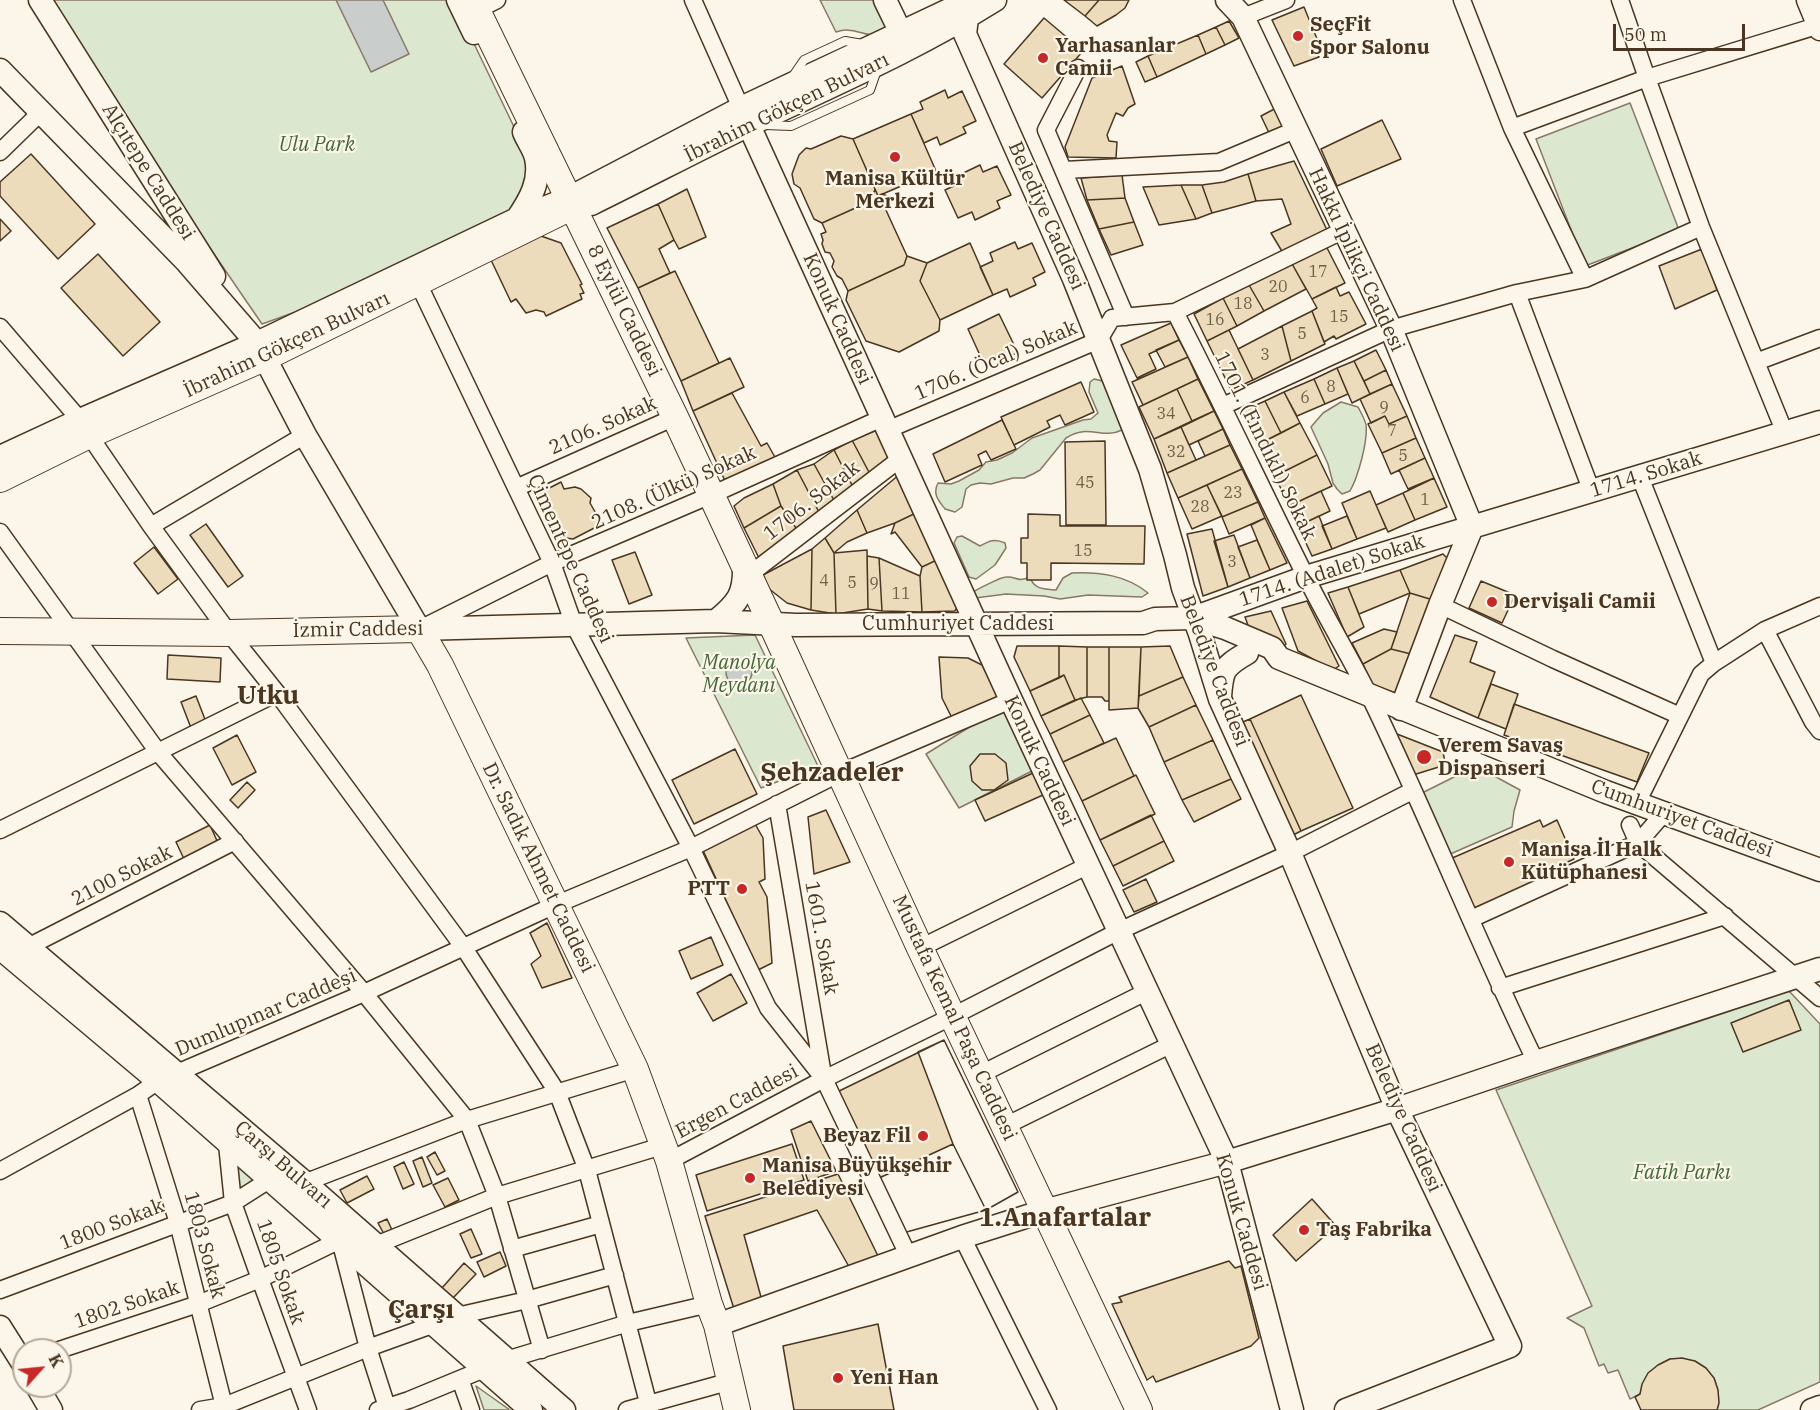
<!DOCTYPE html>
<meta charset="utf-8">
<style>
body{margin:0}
#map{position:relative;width:1820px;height:1410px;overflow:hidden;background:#fbf6e9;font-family:"IBM Plex Serif",serif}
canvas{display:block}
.north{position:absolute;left:12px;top:1338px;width:60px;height:60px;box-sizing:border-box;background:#fbf6e9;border:2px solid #b4a999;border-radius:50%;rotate:63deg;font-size:16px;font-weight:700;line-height:24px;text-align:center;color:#4a3520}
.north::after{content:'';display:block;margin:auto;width:21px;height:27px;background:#c62828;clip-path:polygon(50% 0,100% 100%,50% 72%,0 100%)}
.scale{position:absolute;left:1613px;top:24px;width:132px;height:27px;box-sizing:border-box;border:3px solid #4a3520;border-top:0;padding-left:8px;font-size:18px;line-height:21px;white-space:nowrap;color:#4a3520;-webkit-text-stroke:4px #fbf6e9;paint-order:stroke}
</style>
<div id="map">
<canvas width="1820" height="1410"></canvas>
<div class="north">K</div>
<div class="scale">50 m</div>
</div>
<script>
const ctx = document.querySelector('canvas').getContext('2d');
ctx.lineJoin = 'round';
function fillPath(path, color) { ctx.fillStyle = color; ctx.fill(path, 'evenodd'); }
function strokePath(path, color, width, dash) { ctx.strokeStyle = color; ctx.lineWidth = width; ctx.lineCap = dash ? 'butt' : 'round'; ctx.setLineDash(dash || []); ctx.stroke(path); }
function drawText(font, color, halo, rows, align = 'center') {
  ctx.font = font + ' "IBM Plex Serif",serif'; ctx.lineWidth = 4.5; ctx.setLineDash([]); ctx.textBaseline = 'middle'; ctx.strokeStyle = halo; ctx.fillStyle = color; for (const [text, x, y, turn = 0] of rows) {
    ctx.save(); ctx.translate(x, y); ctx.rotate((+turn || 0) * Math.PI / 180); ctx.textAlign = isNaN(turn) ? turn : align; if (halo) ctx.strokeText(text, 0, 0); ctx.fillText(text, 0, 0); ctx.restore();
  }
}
const green = new Path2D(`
 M40,0H453L528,156L527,176L522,194L510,212L301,310L262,324Z
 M820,0H873L887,29C866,41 865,30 846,30C843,30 839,31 836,32Z
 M1630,103L1679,230L1585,266L1536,139Z
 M1094,379C1100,380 1107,382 1111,387C1119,399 1122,416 1122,430C1102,440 1089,423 1066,438L1040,470L1033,474L1024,478H1013L991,484L980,483L971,485L966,489L962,507L955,512L945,509C939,501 932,494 938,483L951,484L959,481L979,470L986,462L997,460L1012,453L1032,438L1083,420L1091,419L1098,413L1089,392L1090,382Z
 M1341,402L1358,407C1361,413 1365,419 1366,425C1368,441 1358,477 1350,491L1342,494L1337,489L1333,483L1328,464L1311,427L1323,413Z
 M962,536L980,546C989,541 994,538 1005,543L1006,548L995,565L976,579L969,577L954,543L957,537Z
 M1072,573C1100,572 1126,575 1148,593L1142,597L1088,595L1060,599L1044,596L1006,594L975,598L973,592C978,589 1001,577 1006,577C1017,576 1016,583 1030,577C1034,590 1045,589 1056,590L1063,578Z
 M755,635L818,766L761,788L686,638Z
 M1005,705L1034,770L959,808L926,754Z
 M1476,766L1520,790L1514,811L1512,827L1448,855L1418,795Z
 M1789,991L1820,1024V1382L1758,1410H1717C1720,1398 1718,1389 1714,1378L1670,1359C1650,1368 1648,1375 1640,1394L1630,1399L1618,1370L1608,1373L1604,1364L1599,1366L1584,1328L1567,1318L1592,1306L1496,1090Z
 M228,1145L269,1180L233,1202Z
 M476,1386L510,1410H484Z`);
const water = new Path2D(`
 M336,0H383L409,54L371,72Z
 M726 672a13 13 0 1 1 26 0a13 13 0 1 1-26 0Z`);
const building = new Path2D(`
 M1064,0H1099L1085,16Z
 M1099,0H1129L1125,8L1116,15L1097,26L1085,16Z
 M1304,7L1322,51L1317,54L1319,57L1294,66L1272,20Z
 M1044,18L1083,51L1042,98L1004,64Z
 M1229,21L1239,38L1225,45L1216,27Z
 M1216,27L1225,45L1206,54L1198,35Z
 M1198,35L1206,54L1157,77L1148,56Z
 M1148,56L1157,77L1145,82L1136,62Z
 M1122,66L1135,104L1128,108L1123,116L1116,113L1107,135L1109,141L1117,142L1116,158L1068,157L1065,147L1092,78Z
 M945,90L948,98L962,91L976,121L963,127L966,133L940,145L937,137L924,143L911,114L923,109L920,102Z
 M1280,106L1291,129L1271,137L1261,116Z
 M911,114L936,171L878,196L853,139Z
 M1382,120L1401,159L1337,186L1321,149Z
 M841,136L853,139L875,189L871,201L822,223L814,219L800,188L794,184L792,174L799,155L806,148L811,149Z
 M31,154L95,224L58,259L0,196V182Z
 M1294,161L1327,230L1283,253L1271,233L1291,224L1282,199L1256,201L1248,174Z
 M980,165L983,172L997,166L1011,195L997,201L1000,208L975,220L972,212L958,218L945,190L958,184L955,177Z
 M1248,174L1256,201L1212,213L1202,185L1224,182Z
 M1122,175L1125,198L1087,200L1081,178Z
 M1181,185L1196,219L1159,225L1143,187Z
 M1181,185H1202L1212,213L1196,219Z
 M687,189L706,237L679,249L674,240L658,204Z
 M875,189L878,196L882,194L890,197L885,208L907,256L904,265L848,291L842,279L837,276L832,267L834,261L830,253L825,252L822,244L823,240L821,234L826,232L822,223L871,201Z
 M1125,198L1134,222L1099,229L1087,200Z
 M658,204L674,240L659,249L670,273L638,288L607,228Z
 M0,219L11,231L0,241Z
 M1134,222L1143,245L1111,255L1099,229Z
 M541,236L561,243L582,284L580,285L584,293L580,294L582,299L546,316L544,312L536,310L526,313L516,299L511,302L491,260Z
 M1015,242L1018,249L1032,243L1045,272L1033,278L1036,285L1010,297L1007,289L993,295L980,267L993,261L990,253Z
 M970,243L993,295L940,320L920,281L927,263Z
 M1325,244L1345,283L1312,299L1291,262Z
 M1702,249L1717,290L1675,309L1659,266Z
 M98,254L160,322L123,356L61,288Z
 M907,256L927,263L920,281L940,320L939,331L899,352L866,341L846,300L848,291L904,265Z
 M1291,262L1306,289L1264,311L1249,285Z
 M675,271L719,363L681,381L638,288Z
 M1249,285L1264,311L1237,326L1223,298Z
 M1336,287L1340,296L1349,292L1366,324L1336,339L1334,336L1324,342L1312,311L1317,308L1312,299Z
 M1223,298L1237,326L1207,341L1194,314Z
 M1312,311L1325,344L1291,361L1282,326Z
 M999,314L1018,353L984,364L968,329Z
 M1171,323L1179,340L1149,354L1156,369L1137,378L1121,345Z
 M1282,326L1291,361L1253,380L1238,349Z
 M1229,330L1253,380L1231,390L1207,341Z
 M1179,340L1188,357L1165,367L1156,350Z
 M1376,350L1386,370L1364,381L1354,361Z
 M1188,357L1198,379L1143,405L1132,382Z
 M730,358L744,387L693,411L681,381Z
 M1354,361L1370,394L1352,403L1337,368Z
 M1337,368L1348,394L1325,404L1314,379Z
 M1386,370L1392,384L1370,394L1364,381Z
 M1198,379L1214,411L1192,421L1177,389Z
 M1314,379L1325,404L1297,416L1284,392Z
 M1081,382L1094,412L1065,425L1060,415L1047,421L1050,427L1014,445L1001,417Z
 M1392,384L1407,416L1389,424L1385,416L1371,423L1360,399Z
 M1177,389L1192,421L1154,439L1139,407Z
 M1284,392L1300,423L1281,433L1265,401Z
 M732,393L761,446L767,443L776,459L726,483L693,411Z
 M1265,401L1281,433L1259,444L1243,411Z
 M1214,411L1223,429L1189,445L1181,427Z
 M1385,416L1389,424L1407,416L1416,438L1382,453L1368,424Z
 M1002,420L1016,449L991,460L986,451L978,455L982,465L945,482L933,454Z
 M1300,423L1317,455L1275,476L1259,444Z
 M1181,427L1196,460L1167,473L1154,439Z
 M1223,429L1230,445L1205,456L1198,441Z
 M877,430L892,461L871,476L852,440Z
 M1416,438L1425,458L1391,474L1382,453Z
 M852,440L871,476L854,489L834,450Z
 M1105,441L1106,525H1066L1065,442Z
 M1230,445L1242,469L1178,498L1167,473Z
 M834,450L854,489L835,502L814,464Z
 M1317,455L1332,486L1289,506L1275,476Z
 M1425,458L1434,478L1408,489L1399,470Z
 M814,464L835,502L821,516L797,470Z
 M1242,469L1258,502L1222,517L1207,485Z
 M797,470L821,516L798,531L781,506L773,484Z
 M900,474L918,512L895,523L867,533L857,510Z
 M1434,478L1447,507L1415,520L1403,493Z
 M561,482L564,489L575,487L581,489L591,498L590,503L602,524L573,539L558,537L554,532L536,495Z
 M773,484L781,506L744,528L734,506L744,498Z
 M1207,485L1222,516L1192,529L1178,498Z
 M1321,491L1330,511L1298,526L1289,506Z
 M1370,491L1386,528L1357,539L1342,503Z
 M1403,493L1415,520L1388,532L1376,505Z
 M1258,502L1265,518L1229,534L1222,517Z
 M781,506L798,531L760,560L744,528Z
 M857,510L867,533L847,542L834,553L825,538Z
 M918,512L941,558L922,567L895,532L891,534L895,523Z
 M1028,514L1060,515V526H1145L1144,564L1051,563V580H1027V563H1021V538H1028Z
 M1319,516L1332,549L1312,556L1298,526Z
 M1347,516L1357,539L1332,549L1322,526Z
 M1265,518L1287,563L1270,570L1251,525Z
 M206,524L243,576L228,587L190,535Z
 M1212,529L1228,587L1203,596L1187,534Z
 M1234,535L1250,578L1228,587L1214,541Z
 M825,538L834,553L836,614L811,610L812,549Z
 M1257,540L1270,570L1250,578L1238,547Z
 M154,547L178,579L158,594L134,563Z
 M812,549L811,610L787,603L768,588L763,575Z
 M867,550L868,609L836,614L834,553Z
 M635,552L652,595L629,604L612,560Z
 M1443,554L1448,559L1433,600L1410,593L1400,570Z
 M867,556L879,558L882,611L868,609Z
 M879,558L920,576L922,612L882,611Z
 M941,558L959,603L955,611L922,612L920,576L922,567Z
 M1400,570L1410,593L1359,614L1348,587Z
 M1481,581L1515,595L1502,623L1469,608Z
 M1348,587L1364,627L1347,637L1328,593Z
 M1410,593L1433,600L1415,655L1391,649Z
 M1307,601L1339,666L1333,670L1298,651L1282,608Z
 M1271,611L1286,644L1279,649L1253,639L1245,617Z
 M1384,629L1397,632L1391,649L1363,664L1352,643Z
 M1455,635L1477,642L1470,662L1495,672L1478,718L1430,697Z
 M1017,646H1059V678L1030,691L1014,657Z
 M1059,646L1087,647V697L1075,700L1064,675L1059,678Z
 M1170,646L1183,677L1139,696L1141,647Z
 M1087,647H1109V701H1105L1102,697H1087Z
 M1109,647H1141L1138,708L1109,710Z
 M1391,649L1415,655L1402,695L1372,685L1363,664Z
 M168,655L221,658L220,682L167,679Z
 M939,657L968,658L982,665L999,698L952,718L942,698Z
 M1064,675L1075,700L1041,716L1030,691Z
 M1183,677L1196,705L1149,727L1138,708L1139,696Z
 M1491,684L1518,694L1506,729L1478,718Z
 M1301,695L1353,808L1301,831L1250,719Z
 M196,696L206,722L191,728L181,702Z
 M1081,698L1090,715L1050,734L1041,716Z
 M1514,704L1649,753L1637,782L1504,735Z
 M1196,705L1213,740L1164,762L1149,727Z
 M1090,715L1104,743L1063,762L1050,734Z
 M1250,719L1301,831L1289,837L1238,724Z
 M1397,734L1443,752L1445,762L1442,766L1413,775L1397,739Z
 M237,735L256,772L232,785L213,748Z
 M1116,738L1134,776L1082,801L1063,762Z
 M1213,740L1231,779L1182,800L1164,762Z
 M735,749L757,794L694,824L672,780Z
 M980,754H995L1006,763L1008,780L994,790H982L972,781L970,766Z
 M1033,773L1043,795L985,821L975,800Z
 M1136,775L1155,814L1100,840L1082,801Z
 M1231,779L1241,799L1194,822L1182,800Z
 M247,782L255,790L238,808L230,800Z
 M826,810L850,862L814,874L808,817Z
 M1151,815L1164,841L1113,866L1100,840Z
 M1540,820L1543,827L1557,820L1574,859L1561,865L1562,871L1472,909L1450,859Z
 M754,822L763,838L765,879L759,882L767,897L772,963L758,970L701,846Z
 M210,825L218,843L184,859L176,842Z
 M1164,841L1174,861L1123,886L1113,866Z
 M1146,879L1157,902L1134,912L1123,890Z
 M547,923L572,978L542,988L531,964L541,956L530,933Z
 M711,937L723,965L691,979L679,951Z
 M731,974L747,1003L713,1021L697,993Z
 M1789,1000L1801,1030L1743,1052L1731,1023Z
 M944,1040L1018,1192L986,1210L903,1233L835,1093Z
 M944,1040L1018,1192L986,1210L953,1144L918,1052Z
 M811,1121L836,1171L808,1181L791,1130Z
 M792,1144L804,1180L707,1211L696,1175Z
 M953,1144L986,1210L903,1233L877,1179Z
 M435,1152L445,1171L437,1175L427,1157Z
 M422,1157L432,1183L423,1187L413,1161Z
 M404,1162L414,1184L403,1189L394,1167Z
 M838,1174L879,1258L852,1272L817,1210L744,1235L761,1297L734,1309L705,1216Z
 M367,1176L374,1189L347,1203L340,1190Z
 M448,1178L459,1200L445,1207L433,1185Z
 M1312,1199L1336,1226L1296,1261L1273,1235Z
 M387,1219L392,1230L384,1234L378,1223Z
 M471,1229L482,1254L471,1258L460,1234Z
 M500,1252L506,1266L484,1277L477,1262Z
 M1229,1261L1235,1268L1241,1266L1259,1338L1251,1346L1156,1382L1153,1376L1147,1380L1112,1304L1122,1302L1119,1297Z
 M464,1263L476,1274L453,1298L442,1288Z
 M878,1324L894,1410H794L783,1346Z
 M1682,1358L1695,1361L1706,1368L1714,1378L1718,1390L1719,1403L1717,1410H1641L1635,1397L1640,1394L1642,1384L1648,1373L1658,1365L1670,1359Z`);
const lane = new Path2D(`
 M793,76L804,60L845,41L863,44
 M765,125L791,126L870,90L877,70`);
const street = new Path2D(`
 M693,0L741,108
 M1462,0L1512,128L1585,279
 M1620,0L1647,78L1701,227L1785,433
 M477,10L497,0
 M1243,17L1286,0
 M1078,68L1046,130L1126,317
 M1512,128L1647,78L1820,25
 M0,152L41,112
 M1064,170L1219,162L1295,130
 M418,283L552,563L574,625L691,848L768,1008L824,1079L909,1257
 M1517,293L1592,492
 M1175,312C1220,399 1261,487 1305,575C1325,616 1349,655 1369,695C1428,816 1477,941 1536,1062
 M0,327L80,420
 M1756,362L1820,338
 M1223,406L1391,329L1517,293L1585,279L1701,227
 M887,430L1099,340L1112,318L1175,312L1338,233L1345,232
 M89,435L151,526L229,633L277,693L464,948L557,1092L587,1170L650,1410
 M1640,477L1714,663
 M516,488L675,417
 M151,526L305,435
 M0,532L158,752L364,993L467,1120L497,1196L542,1350
 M749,575L900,459
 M1440,605L1553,659L1680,716
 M424,627L552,563L711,495L882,418
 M1765,630L1813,722L1820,731
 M1637,803L1701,674L1714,663L1765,630L1820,606
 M777,804L823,1075
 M1630,825L1638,843L1820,998
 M0,830L277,693
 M1471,919L1638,843L1664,813
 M920,948L1089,865
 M20,951L235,841
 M1500,988L1725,916
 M981,1074L1148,991
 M138,1095L178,1223L224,1406
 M1005,1126L1172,1044
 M227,1144L233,1203L260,1279L308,1410
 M669,1161L824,1079L953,1016L1119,931L1290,853L1412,791
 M0,1171L138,1095L158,1081L364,993L555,905L691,848L840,773L1011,700
 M296,1186L467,1120L635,1069
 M962,1237L1048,1410
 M366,1249L497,1196L662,1146
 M512,1249L601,1224
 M0,1290L233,1203L269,1180
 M59,1350L198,1304L260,1279L340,1240L368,1348L387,1407
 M460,1379L471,1410
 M200,1410L224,1406L368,1348L457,1316L527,1300L615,1275
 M378,1410L409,1400L506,1360L628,1323L709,1304
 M627,1410L731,1381`);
const secondary = new Path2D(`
 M40,0L214,276
 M458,0L474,33
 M885,0L901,33
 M1227,0L1243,17L1391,329L1472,527
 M1808,0L1820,29
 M967,18L965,34L1074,279L1150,469L1175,555L1183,588L1200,634L1220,699L1290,853L1397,1109L1510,1346L1346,1410
 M0,70L186,261L257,343L305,435L419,629L716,621L796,625L1143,623L1155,619L1193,618L1225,628L1272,648L1279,658L1606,792L1820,870
 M741,108L1011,700L1227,1162L1292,1410
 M591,204C644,178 697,150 751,124C833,85 917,49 995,0
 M517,219C530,200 541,181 536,158C534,149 527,140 524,132
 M0,457L80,420L257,343L517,219L569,198L741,108L970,0
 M1193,618L1306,577L1820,422
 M716,621C738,603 745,594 744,565
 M1220,697C1222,670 1223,667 1247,653
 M1401,709L1440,605L1472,527
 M0,923L304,1182L564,1410
 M0,948L158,1081L531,1410
 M717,1325L962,1237L1044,1211L1227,1162L1397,1109L1536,1062L1820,969
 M0,1327L24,1365
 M37,1386L51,1410
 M1812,1410L1820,1407`);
const primary = new Path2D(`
 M472,0L675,417L772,625L920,948L1139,1410
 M0,479L89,435L264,358L573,206
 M0,631L229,633L419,629L440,665L635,1069L669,1161L709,1304L717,1325L737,1410`);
const markers = [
 [1298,36,6,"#c62828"],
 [1043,58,6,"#c62828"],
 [895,157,6,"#c62828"],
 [1492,602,6,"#c62828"],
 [1424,757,8,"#c62828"],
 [1509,862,6,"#c62828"],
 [742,889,6,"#c62828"],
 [923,1136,6,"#c62828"],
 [750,1178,6,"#c62828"],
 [1304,1230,6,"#c62828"],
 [838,1378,6,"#c62828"]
];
const numberNames = [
 ["17",1318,272],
 ["20",1278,287],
 ["18",1243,304],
 ["15",1339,317],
 ["16",1215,320],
 ["5",1302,334],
 ["3",1265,355],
 ["8",1331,387],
 ["6",1305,398],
 ["9",1384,408],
 ["34",1166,414],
 ["7",1392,431],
 ["32",1176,452],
 ["5",1403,456],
 ["45",1085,483],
 ["23",1233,493],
 ["1",1425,500],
 ["28",1200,507],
 ["15",1083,551],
 ["3",1232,562],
 ["4",824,581],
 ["5",852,583],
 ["9",874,584],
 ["11",901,594]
];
const poiNames = [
 ["SeçFit",1310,25],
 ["Spor Salonu",1310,48],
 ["Yarhasanlar",1055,46],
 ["Camii",1055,69],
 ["Manisa Kültür",895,179,"center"],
 ["Merkezi",895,202,"center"],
 ["Dervişali Camii",1504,602],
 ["Verem Savaş",1438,746],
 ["Dispanseri",1438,769],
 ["Manisa İl Halk",1521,850],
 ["Kütüphanesi",1521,873],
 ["PTT",730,889,"right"],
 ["Beyaz Fil",911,1136,"right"],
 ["Manisa Büyükşehir",762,1166],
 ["Belediyesi",762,1189],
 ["Taş Fabrika",1316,1230],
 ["Yeni Han",850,1378]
];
const streetNames = [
 ["İbrahim Gökçen Bulvarı",787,108,-26],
 ["Alçıtepe Caddesi",148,172,58],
 ["Belediye Caddesi",1046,216,66],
 ["Hakkı İplikçi Caddesi",1356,260,65],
 ["8 Eylül Caddesi",624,311,64],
 ["Konuk Caddesi",837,319,66],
 ["İbrahim Gökçen Bulvarı",287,345,-25],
 ["1706. (Öcal) Sokak",996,361,-23],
 ["2106. Sokak",603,426,-24],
 ["1701. (Fındıklı) Sokak",1265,446,64],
 ["1714. Sokak",1646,475,-17],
 ["2108. (Ülkü) Sokak",674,488,-24],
 ["1706. Sokak",812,501,-38],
 ["Çimentepe Caddesi",570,559,66],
 ["1714. (Adalet) Sokak",1332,571,-18],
 ["Cumhuriyet Caddesi",958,624],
 ["İzmir Caddesi",358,630,-1],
 ["Belediye Caddesi",1214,671,69],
 ["Konuk Caddesi",1039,761,65],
 ["Cumhuriyet Caddesi",1682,819,20],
 ["Dr. Sadık Ahmet Caddesi",538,868,64],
 ["2100 Sokak",122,876,-27],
 ["1601. Sokak",821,938,80],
 ["Dumlupınar Caddesi",266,1013,-23],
 ["Mustafa Kemal Paşa Caddesi",954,1018,65],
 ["Ergen Caddesi",737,1102,-28],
 ["Belediye Caddesi",1403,1118,66],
 ["Çarşı Bulvarı",283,1165,41],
 ["Konuk Caddesi",1241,1222,74],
 ["1800 Sokak",112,1225,-21],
 ["1803 Sokak",204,1245,75],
 ["1805 Sokak",280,1272,71],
 ["1802 Sokak",127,1305,-19]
];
const parkNames = [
 ["Ulu Park",317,145],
 ["Manolya",739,663],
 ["Meydanı",739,686],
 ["Fatih Parkı",1682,1173]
];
const districtNames = [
 ["Utku",268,696],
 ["Şehzadeler",832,773],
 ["1.Anafartalar",1065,1218],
 ["Çarşı",421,1310]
];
fillPath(green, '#dce7d0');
strokePath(green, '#887966', 1.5);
fillPath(water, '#c9cecd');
strokePath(water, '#887966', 1.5);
fillPath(building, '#ecdcbc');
strokePath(building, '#4a3520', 1.5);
strokePath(lane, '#4a3520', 10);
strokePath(street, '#4a3520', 19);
strokePath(secondary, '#4a3520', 25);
strokePath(primary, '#4a3520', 28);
strokePath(lane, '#fbf6e9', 8);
strokePath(street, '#fbf6e9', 16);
strokePath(secondary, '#fbf6e9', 22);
strokePath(primary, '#fbf6e9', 26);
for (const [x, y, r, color] of markers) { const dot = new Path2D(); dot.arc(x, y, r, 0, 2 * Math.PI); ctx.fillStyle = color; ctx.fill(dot); strokePath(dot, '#fbf6e9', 2); }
drawText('16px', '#725f47', null, numberNames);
drawText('bold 20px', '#4a3520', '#fbf6e9', poiNames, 'left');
drawText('20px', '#4a3520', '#fbf6e9', streetNames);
drawText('italic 20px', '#436837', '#fbf6e9', parkNames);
drawText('bold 26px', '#4a3520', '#fbf6e9', districtNames);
</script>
